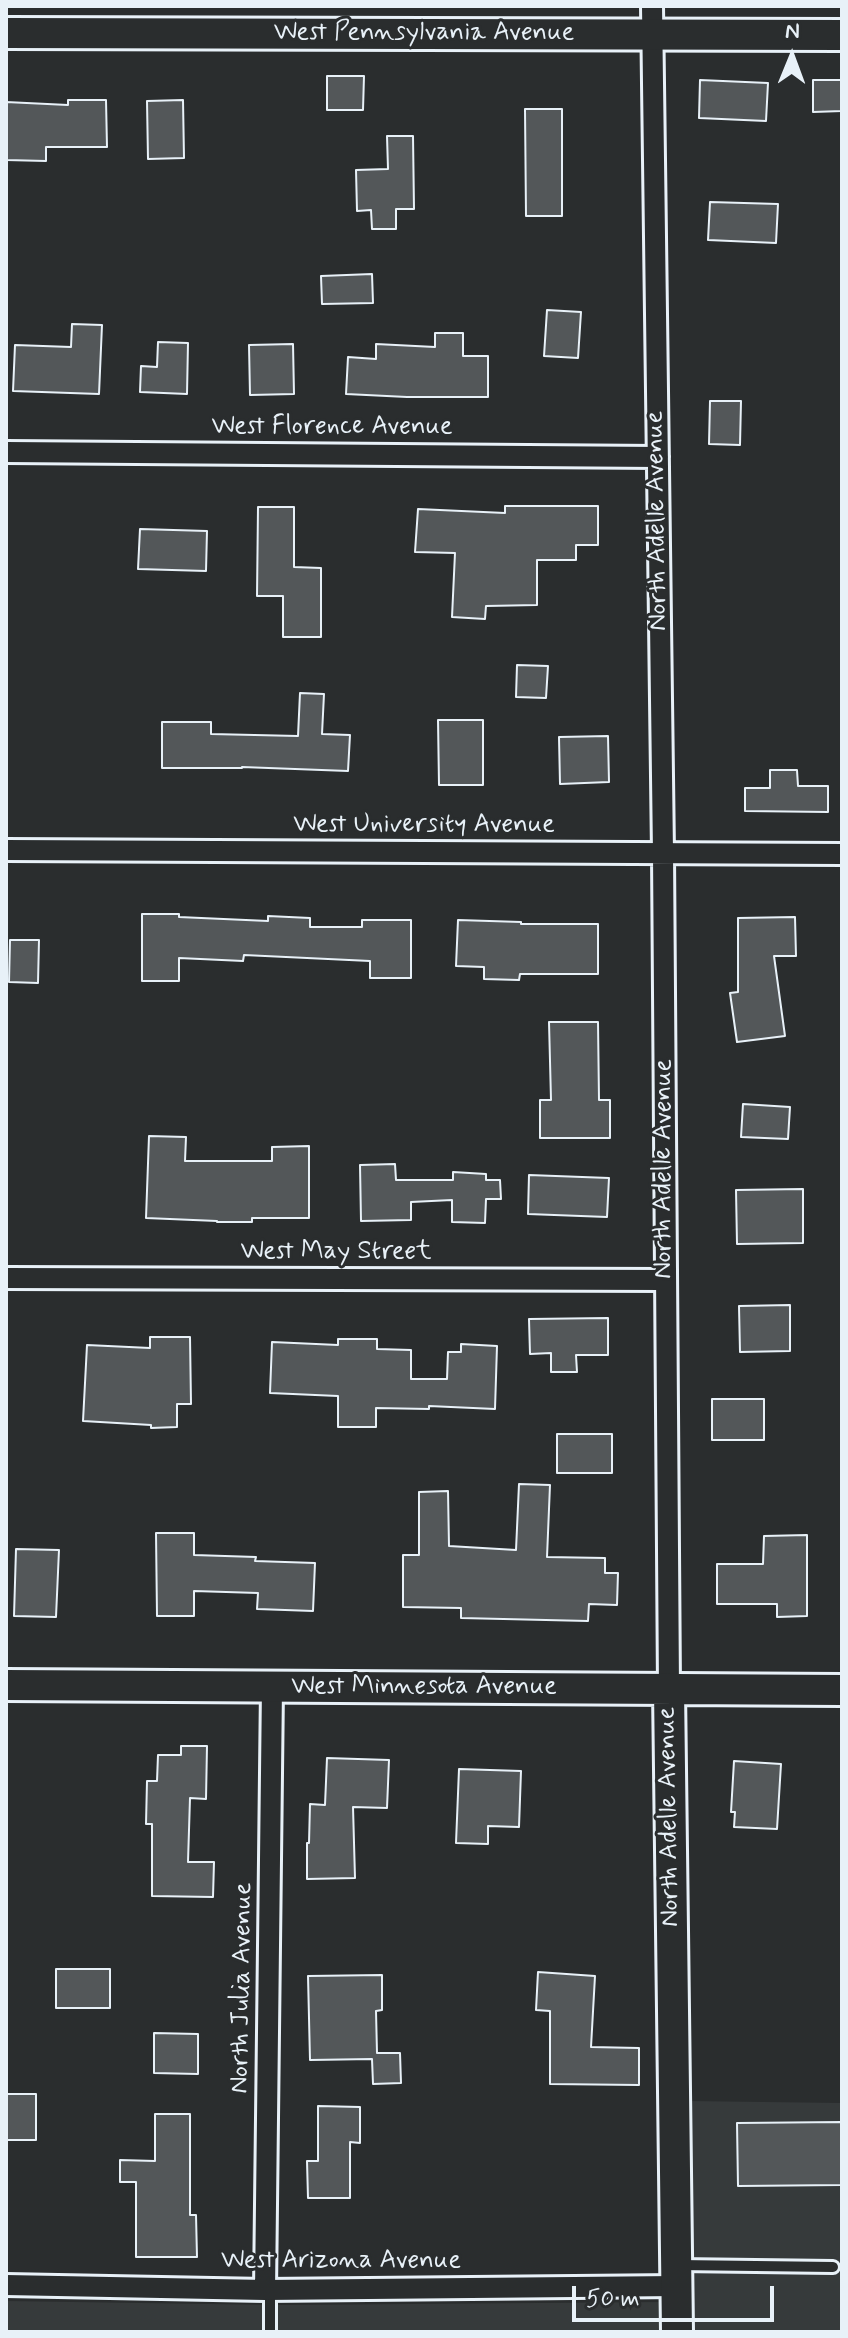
<!DOCTYPE html>
<style>
body{margin:0}
#map{position:relative;width:848px;height:2338px;overflow:hidden;background:#2a2d2e;font-family:Mynerve,sans-serif}
canvas{display:block}
.frame{position:absolute;inset:0;border:8px solid #e8f1f8;pointer-events:none}
.north{position:absolute;left:752px;top:16px;width:80px;height:80px;-webkit-text-stroke:6px #2a2d2e;paint-order:stroke;rotate:1deg;font-size:22px;font-weight:700;line-height:32px;text-align:center;color:#e8f1f8}
.north::after{content:'';display:block;margin:auto;width:28px;height:36px;background:#e8f1f8;clip-path:polygon(50% 0,100% 100%,50% 72%,0 100%)}
.scale{position:absolute;left:572px;top:2286px;width:202px;height:36px;box-sizing:border-box;border:4px solid #e8f1f8;border-top:0;padding-left:10px;font-size:24px;line-height:28px;white-space:nowrap;color:#e8f1f8;-webkit-text-stroke:6px #2a2d2e;paint-order:stroke}
</style>
<div id="map">
<canvas width="848" height="2338"></canvas>
<div class="frame"></div>
<div class="north">N</div>
<div class="scale">50 m</div>
</div>
<script>
const ctx = document.querySelector('canvas').getContext('2d');
ctx.lineJoin = 'round';
function fillPath(path, color) { ctx.fillStyle = color; ctx.fill(path, 'evenodd'); }
function strokePath(path, color, width, dash) { ctx.strokeStyle = color; ctx.lineWidth = width; ctx.lineCap = dash ? 'butt' : 'round'; ctx.setLineDash(dash || []); ctx.stroke(path); }
function drawText(font, color, halo, rows, align = 'center') {
  ctx.font = font + ' Mynerve,sans-serif'; ctx.lineWidth = 6; ctx.setLineDash([]); ctx.textBaseline = 'middle'; ctx.strokeStyle = halo; ctx.fillStyle = color; for (const [text, x, y, turn = 0] of rows) {
    ctx.save(); ctx.translate(x, y); ctx.rotate((+turn || 0) * Math.PI / 180); ctx.textAlign = isNaN(turn) ? turn : align; if (halo) ctx.strokeText(text, 0, 0); ctx.fillText(text, 0, 0); ctx.restore();
  }
}
const built = new Path2D(`
 M688,2101L842,2103V2332H691Z
 M6,2301L278,2305L663,2302V2332H6Z`);
const building = new Path2D(`
 M327,76H364L363,110H327Z
 M700,80L768,83L766,121L699,118Z
 M813,80H842V111L813,112Z
 M68,100H106L107,147H46V161L6,160V102L68,105Z
 M183,100L184,158L148,159L147,101Z
 M525,109H562V216H526Z
 M387,136H413L414,209H396V229H372L371,210L357,211L356,170L388,169Z
 M710,202L778,204L776,243L708,240Z
 M372,274L373,303L322,304L321,276Z
 M547,310L581,312L578,358L544,356Z
 M72,324L102,325L99,394L13,391L15,345L71,347Z
 M435,333H463V356H488V397H407L346,394L348,357L376,359V344L435,347Z
 M158,342L188,343L187,394L140,392L141,366L157,367Z
 M293,344L294,394L250,395L249,345Z
 M710,401H741L740,445L709,444Z
 M505,506H598V545H576V560H537V605L486,606L485,619L452,617L455,553L415,552L418,509L505,513Z
 M258,507H294V567L321,568V637H283V596H257Z
 M140,529L207,531L206,571L138,569Z
 M517,665L548,666L546,698L516,697Z
 M300,693L324,694L322,734L350,735L348,771L242,767V768H162V722H211V734L298,736Z
 M438,720H483V785H439Z
 M608,736L609,782L560,784L559,737Z
 M770,770H797L798,786H828V812L745,811V788H770Z
 M142,914H179V917L268,921V916L310,918V927H362V920H411V978H370V961L244,955L243,961L179,958V981H142Z
 M795,917L796,956H774L785,1036L737,1042L730,993L738,992V918Z
 M458,920L521,922V924H598V974H520L519,980L484,979V967L456,966Z
 M10,940H39L38,983L9,982Z
 M549,1022H598L599,1100H610V1138H540V1100H551Z
 M743,1104L790,1107L788,1139L741,1137Z
 M149,1136L186,1137L185,1161H272V1147L309,1146V1218H252V1222H217V1221L146,1218Z
 M395,1164L396,1180H453V1172L486,1174V1180H500L501,1199H486L485,1223L452,1222V1200L411,1202V1220L361,1221L360,1165Z
 M529,1175L609,1178L607,1217L528,1214Z
 M803,1189V1243L737,1244L736,1190Z
 M790,1305V1351L740,1352L739,1306Z
 M608,1318V1355H576L577,1372H551V1353L530,1354L529,1319Z
 M150,1337H190L191,1404H177V1427L151,1428V1425L83,1421L87,1345L150,1348Z
 M338,1339H377V1349L411,1350V1379H447L448,1352H461V1344L497,1346L495,1409L429,1406V1409L376,1408V1427H338V1396L270,1393L272,1342L338,1345Z
 M712,1399H764V1440H712Z
 M557,1434H612V1473H557Z
 M519,1484L550,1485L547,1557L605,1558V1573H618L617,1605L589,1604L588,1621L461,1618V1608L403,1607V1555H419V1492L448,1491L449,1546L516,1550Z
 M156,1533H194V1555L256,1557L255,1561L315,1563L313,1611L257,1609L258,1593L194,1591V1616H157Z
 M807,1535V1616L777,1617V1604H717V1564H763L764,1536Z
 M16,1549L59,1550L56,1617L14,1616Z
 M181,1746H207L206,1799L190,1798L188,1862H214L213,1897L152,1896V1824H146L147,1781H157L158,1755H181Z
 M327,1758L389,1760L387,1808L353,1807L355,1878L307,1879V1843H309L310,1804L325,1805Z
 M734,1761L781,1764L777,1829L734,1827L735,1812H731Z
 M459,1769L521,1771L519,1827L488,1826V1844L456,1843Z
 M56,1969H110V2008H56Z
 M538,1972L595,1976L591,2047L639,2048V2085L550,2084V2011L536,2010Z
 M382,1975V2010L376,2011L377,2053H400L401,2083L373,2084L372,2059L310,2060L308,1976Z
 M154,2033L198,2034V2074L154,2073Z
 M6,2094H36V2140H6Z
 M318,2106L360,2107V2143L350,2142V2198H308L307,2161H318Z
 M155,2114H190V2215H196L197,2257H136V2182H120V2160L155,2161Z
 M842,2122V2185L738,2186L737,2123Z`);
const lane = new Path2D(`
 M678,2265L833,2267
 M270,2332V2289`);
const street = new Path2D(`
 M652,6L663,853L669,1689
 M6,452L658,457
 M6,850L842,854
 M6,1278L665,1280
 M6,2285L265,2290L677,2286
 M265,2290L272,1687`);
const secondary = new Path2D(`
 M6,33L842,35
 M6,1685L842,1690
 M669,1689L677,2332`);
const streetNames = [
 ["West Pennsylvania Avenue",424,34],
 ["West Florence Avenue",332,428],
 ["North Adelle Avenue",658,521,-91],
 ["West University Avenue",424,826],
 ["North Adelle Avenue",665,1169,-90],
 ["West May Street",336,1253],
 ["West Minnesota Avenue",424,1688],
 ["North Adelle Avenue",670,1817,-91],
 ["North Julia Avenue",243,1988,-89],
 ["West Arizona Avenue",341,2262]
];
fillPath(built, '#363a3b');
fillPath(building, '#535759');
strokePath(building, '#e8f1f8', 2);
strokePath(lane, '#e8f1f8', 16);
strokePath(street, '#e8f1f8', 26);
strokePath(secondary, '#e8f1f8', 36);
strokePath(lane, '#2a2d2e', 10);
strokePath(street, '#2a2d2e', 20);
strokePath(secondary, '#2a2d2e', 30);
drawText('26px', '#e8f1f8', '#2a2d2e', streetNames);
</script>
